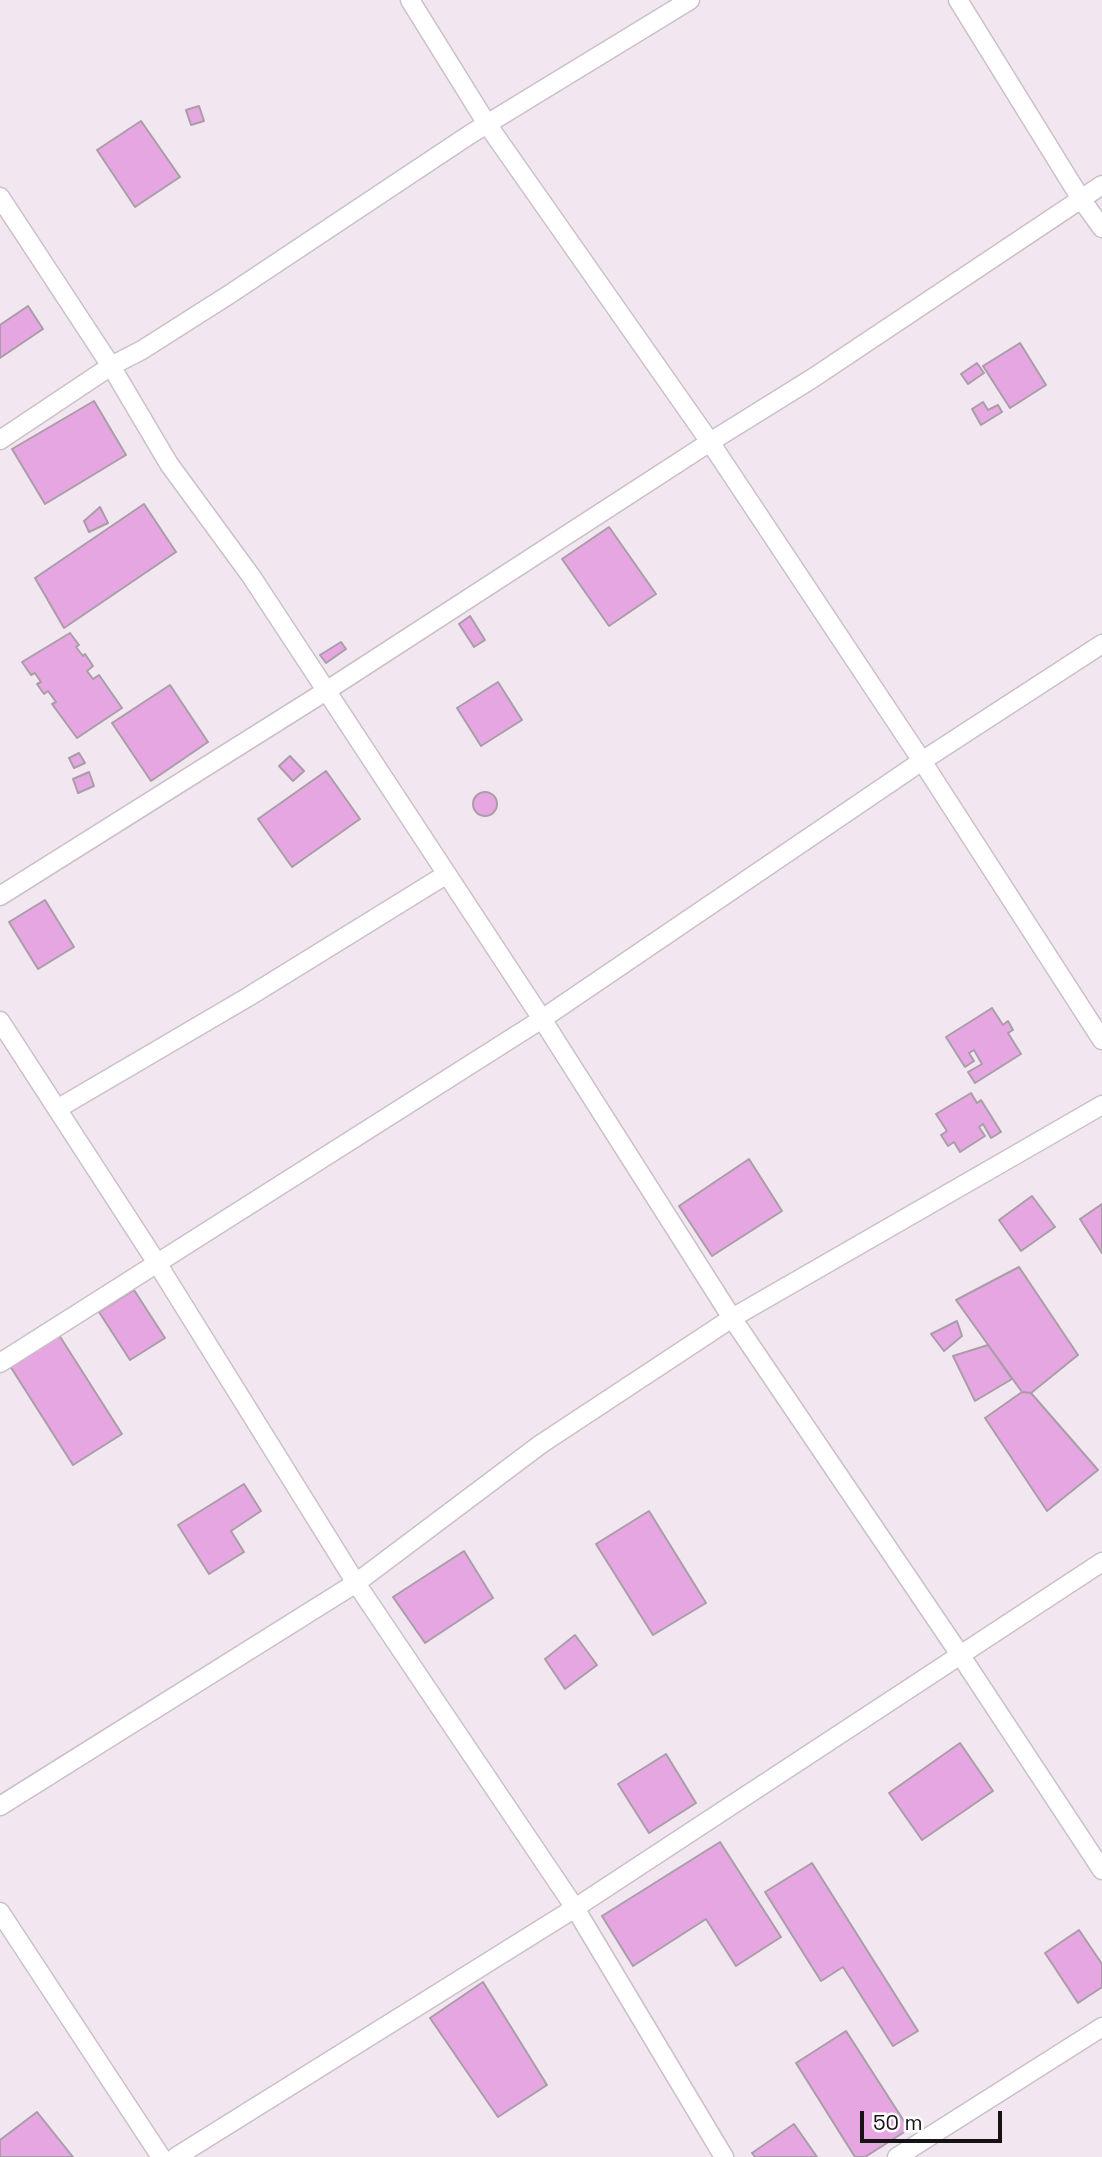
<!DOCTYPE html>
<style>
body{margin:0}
#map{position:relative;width:1102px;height:2157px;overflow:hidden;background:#f2e7f1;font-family:"Space Grotesk",sans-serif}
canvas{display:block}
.scale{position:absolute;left:860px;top:2111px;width:142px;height:32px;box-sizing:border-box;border:4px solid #161215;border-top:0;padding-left:9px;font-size:21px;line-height:24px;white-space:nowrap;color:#161215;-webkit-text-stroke:5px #fff;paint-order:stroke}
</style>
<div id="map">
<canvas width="1102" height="2157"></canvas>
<div class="scale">50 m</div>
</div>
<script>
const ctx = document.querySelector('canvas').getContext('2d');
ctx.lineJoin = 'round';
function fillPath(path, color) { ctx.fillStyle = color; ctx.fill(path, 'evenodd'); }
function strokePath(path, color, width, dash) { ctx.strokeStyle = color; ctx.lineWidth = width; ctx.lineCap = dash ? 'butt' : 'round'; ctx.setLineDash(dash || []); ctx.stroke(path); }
const building = new Path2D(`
 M199,106L204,121L191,125L186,110Z
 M141,121L180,177L135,207L97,150Z
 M28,306L43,329L0,358V325Z
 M1020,343L1046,385L1010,408L983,366Z
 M977,363L984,373L968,384L961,374Z
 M94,401L126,455L45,504L12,449Z
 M983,402L988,410L998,405L1002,412L981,425L972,409Z
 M144,504L176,552L64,628L35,578Z
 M100,507L108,523L89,532L84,521Z
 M609,527L656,594L609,626L562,559Z
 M470,616L485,640L474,647L459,624Z
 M70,633L79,645L76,647L83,656L85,654L93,666L87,671L93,679L99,675L122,708L77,738L52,704L56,702L48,691L44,694L37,684L41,682L35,673L31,675L22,662Z
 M341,642L346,649L326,663L320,655Z
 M498,682L522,720L481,746L457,708Z
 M170,685L208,742L151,781L112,723Z
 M79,753L85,763L74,768L69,758Z
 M290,756L304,771L293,781L279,766Z
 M326,771L360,819L292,867L258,819Z
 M89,772L94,786L78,793L73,779Z
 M473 804a12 12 0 1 1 24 0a12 12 0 1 1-24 0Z
 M45,900L74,947L38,969L9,922Z
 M992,1008L1003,1025L1008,1021L1013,1030L1008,1033L1021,1054L975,1083L968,1072L982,1064L974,1050L969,1053L974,1061L965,1067L946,1037Z
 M971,1093L977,1103L981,1100L1001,1132L991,1138L983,1124L979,1127L985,1136L960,1152L954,1142L948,1146L941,1135L947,1131L936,1114Z
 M749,1159L782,1211L712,1256L679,1206Z
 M1032,1196L1055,1227L1021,1251L999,1220Z
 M1102,1204V1253L1080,1219Z
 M1019,1267L1078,1355L1031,1393L1022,1392L956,1300Z
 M134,1290L165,1338L130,1360L99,1312Z
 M957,1321L962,1336L944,1351L931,1334Z
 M59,1335L122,1434L73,1465L10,1366Z
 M988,1345L1012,1379L975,1401L953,1356Z
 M1022,1392L1031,1393L1098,1470L1047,1511L985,1418Z
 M244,1484L261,1511L231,1531L244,1552L209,1574L178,1525Z
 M649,1511L706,1603L653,1635L596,1544Z
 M464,1551L493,1598L425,1643L393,1597Z
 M575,1635L597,1665L565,1689L545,1659Z
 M960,1743L993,1791L922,1840L889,1793Z
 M666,1754L696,1803L649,1833L618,1784Z
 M720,1842L781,1937L736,1966L706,1919L633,1966L602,1916Z
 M812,1863L918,2031L893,2046L843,1967L821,1981L765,1892Z
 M1079,1930L1102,1964V1987L1078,2003L1045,1953Z
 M483,1982L547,2085L498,2117L430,2018Z
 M846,2031L909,2129L865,2157H855L796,2063Z
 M37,2112L73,2157H0V2140Z
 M794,2124L817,2157H755L752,2153Z`);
const minor = new Path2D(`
 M410,0L487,124L710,442L922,761L1102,1040
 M958,0L1081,199L1102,228
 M0,197L111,366L169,464L251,576L542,1019L732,1318L961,1656L1102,1870
 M0,440L111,366L142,350L230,294L469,135L690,0
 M0,896L326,691L710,442L813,378L1102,185
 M0,1021L157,1263L356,1583L575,1908L724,2157
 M57,1109L248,997L447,874
 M0,1363L542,1019L922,761L1102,644
 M0,1806L356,1583L541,1444L732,1318L1102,1105
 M0,1912L161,2157
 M176,2157L575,1908L1102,1562
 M897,2157L1102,2027`);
fillPath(building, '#e6a6e1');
strokePath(building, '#a99ea8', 2);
strokePath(minor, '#cbc0ca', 21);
strokePath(minor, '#fff', 18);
</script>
